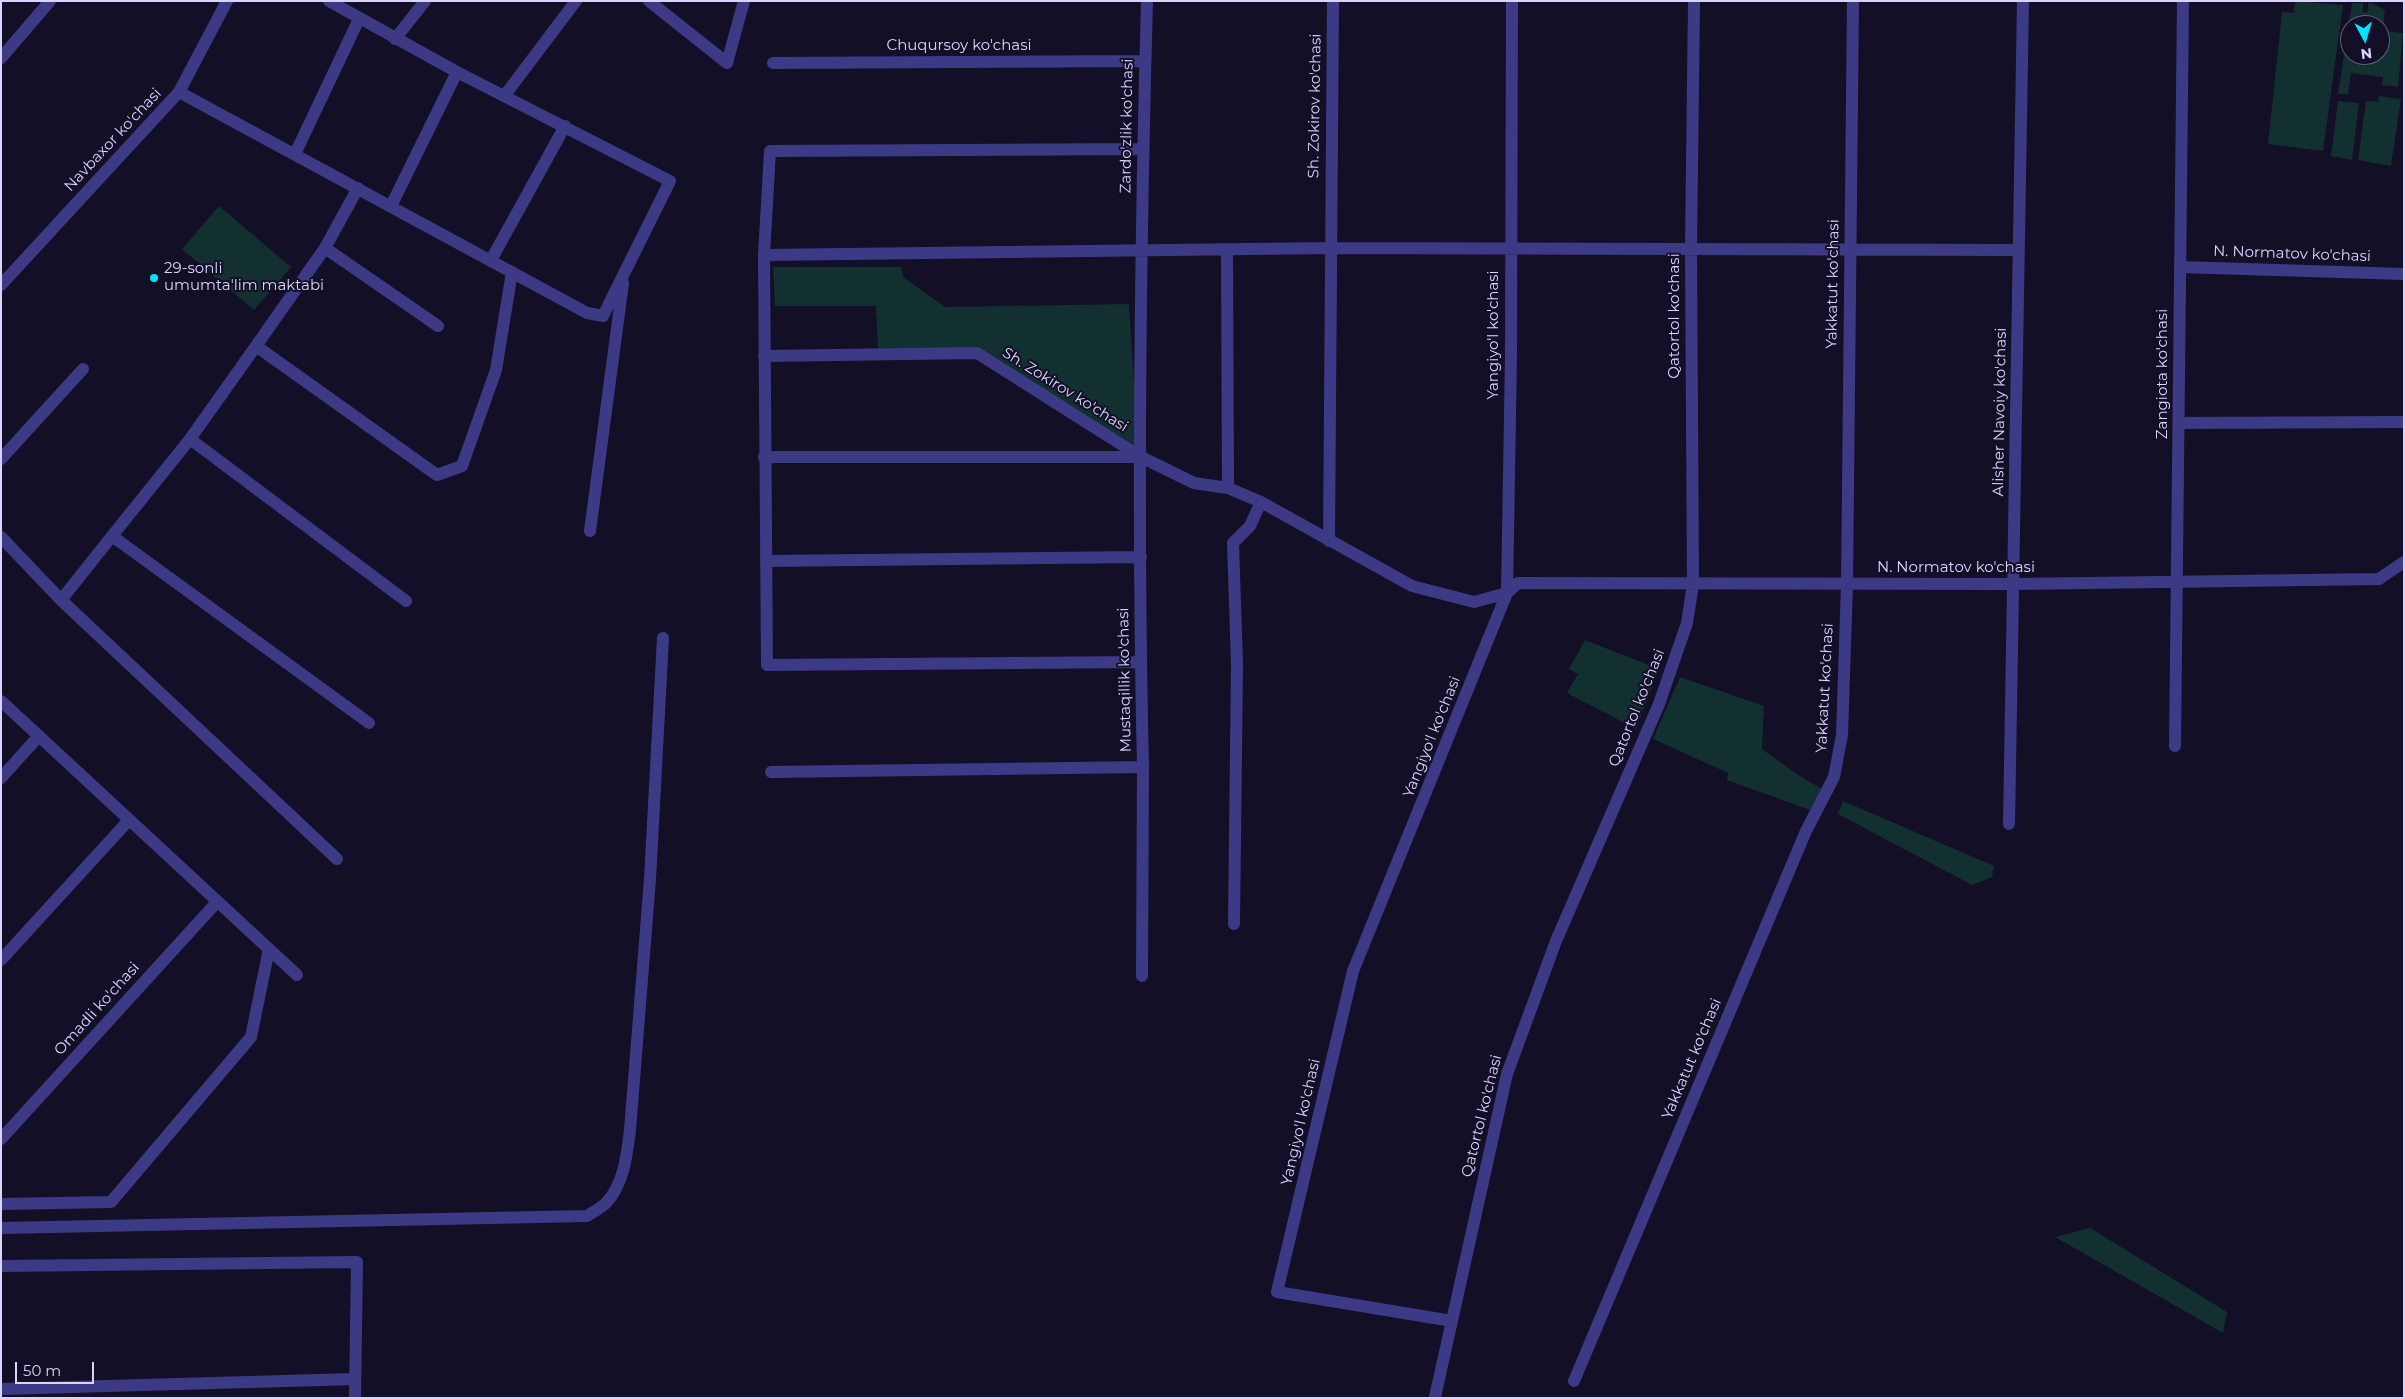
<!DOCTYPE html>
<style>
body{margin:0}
#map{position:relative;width:2405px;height:1399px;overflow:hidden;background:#130f26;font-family:Montserrat,sans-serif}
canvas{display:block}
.frame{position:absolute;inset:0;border:2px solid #d9d4ff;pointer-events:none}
.north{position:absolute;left:2340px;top:15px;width:50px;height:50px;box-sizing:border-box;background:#130f26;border:1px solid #625e7d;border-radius:50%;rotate:174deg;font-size:14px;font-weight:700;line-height:20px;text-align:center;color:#d9d4ff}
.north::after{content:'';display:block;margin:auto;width:18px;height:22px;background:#00e5ff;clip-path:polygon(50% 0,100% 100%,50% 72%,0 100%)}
.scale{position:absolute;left:15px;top:1362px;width:79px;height:22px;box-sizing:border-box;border:2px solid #d9d4ff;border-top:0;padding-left:6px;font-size:15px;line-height:18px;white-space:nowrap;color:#d9d4ff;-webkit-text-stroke:4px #130f26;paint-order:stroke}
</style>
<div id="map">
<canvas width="2405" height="1399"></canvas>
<div class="frame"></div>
<div class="north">N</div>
<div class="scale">50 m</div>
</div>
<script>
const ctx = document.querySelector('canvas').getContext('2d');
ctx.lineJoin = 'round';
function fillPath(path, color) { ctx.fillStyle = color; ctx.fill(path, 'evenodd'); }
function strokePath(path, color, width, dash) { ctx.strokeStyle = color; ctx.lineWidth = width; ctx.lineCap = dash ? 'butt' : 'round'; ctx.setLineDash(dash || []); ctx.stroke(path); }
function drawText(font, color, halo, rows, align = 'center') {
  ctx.font = font + ' Montserrat,sans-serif'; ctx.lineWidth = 4; ctx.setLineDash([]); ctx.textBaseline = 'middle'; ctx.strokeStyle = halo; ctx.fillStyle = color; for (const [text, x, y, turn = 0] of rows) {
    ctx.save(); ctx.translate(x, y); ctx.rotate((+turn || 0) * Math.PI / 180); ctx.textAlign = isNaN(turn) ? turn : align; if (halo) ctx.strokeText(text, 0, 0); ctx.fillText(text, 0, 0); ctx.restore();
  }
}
const green = new Path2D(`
 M2295,1L2343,5L2323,151L2268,144L2282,12L2294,13Z
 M2369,2L2385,10L2383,31L2403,33L2398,87L2382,85L2383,77L2351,73L2348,94H2338L2352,3H2363V12L2367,13ZM2350,25H2380V55H2350Z
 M2379,96L2401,99L2391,166L2358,160L2366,101L2378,102Z
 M2338,101L2359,103L2352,160L2331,156Z
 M219,206L291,267L254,310L182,249Z
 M773,267H902L903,277L945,307L1129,304L1138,448L976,348H878L876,306H775Z
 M1585,640L1659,669L1636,729L1567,693L1578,674L1569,669Z
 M1680,677L1764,706L1762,749L1798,775L1822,789L1810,810L1727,780L1728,773L1653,739Z
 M1843,801L1994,866L1992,877L1972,885L1838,814Z
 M2090,1228L2227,1312L2223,1333L2055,1237Z`);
const minor = new Path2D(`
 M649,1L727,63L744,1
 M395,39L425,1
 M1,58L50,1
 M773,63L1145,61
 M179,92L587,313L603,316L670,181L457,72L329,1
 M505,95L576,1
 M295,154L359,19
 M391,206L457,72
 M325,248L358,188
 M1227,250L1228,488
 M764,255L1330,248L2019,250
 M491,260L565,126
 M2180,267L2404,274
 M1,285L179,92L227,1
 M438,326L325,248L256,346L437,475L462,466L496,370L512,272
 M764,356L977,353L1141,457L1194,483L1228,488L1261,502L1412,586L1474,602L1507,593L1518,583L2014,584L2379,579L2404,562
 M2180,423L2404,422
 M190,439L406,601
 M764,457H1141
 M1,459L83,369
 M590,531L623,283
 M112,536L190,439L256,346
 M1,537L61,600L337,859
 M1329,541L1333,1
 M766,561L1141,557
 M61,600L112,536L369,723
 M1140,662L767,665L764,255L770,151L1143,149
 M1,701L297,975
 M2175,746L2183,1
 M771,772L1143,767C1137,512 1140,256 1147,1
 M1,778L38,737
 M2009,824L2023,1
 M1234,924L1237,664L1233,543L1250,526L1261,502
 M1,960L129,820
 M1142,976L1143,767
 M1,1139L217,902
 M1,1204L111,1202L251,1037L269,949
 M1,1228L587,1216C593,1212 601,1208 606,1203C624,1184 627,1154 630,1130L650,879L663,638
 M1,1266L357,1262L355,1398
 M1452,1321L1277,1292L1353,971L1507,593L1511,356L1512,1
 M1574,1381L1806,831L1834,777L1842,735L1847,585L1853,1
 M1,1389L355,1379
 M1435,1397L1507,1074L1556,941L1659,704L1687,623L1693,584L1691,248L1694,1`);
const markers = [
 [154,278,5,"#00e5ff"]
];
const streetNames = [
 ["Chuqursoy ko'chasi",959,46],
 ["Sh. Zokirov ko'chasi",1315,106,-89],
 ["Zardo'zlik ko'chasi",1127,126,-89],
 ["Navbaxor ko'chasi",113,140,-47],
 ["N. Normatov ko'chasi",2292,254,2],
 ["Yakkatut ko'chasi",1833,284,-89],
 ["Qatortol ko'chasi",1675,316,-90],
 ["Yangiyo'l ko'chasi",1494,335,-90],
 ["Zangiota ko'chasi",2163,374,-90],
 ["Sh. Zokirov ko'chasi",1065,390,32],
 ["Alisher Navoiy ko'chasi",2000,412,-89],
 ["N. Normatov ko'chasi",1956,568],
 ["Mustaqillik ko'chasi",1125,680,-91],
 ["Yakkatut ko'chasi",1825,688,-87],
 ["Qatortol ko'chasi",1637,708,-68],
 ["Yangiyo'l ko'chasi",1432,737,-68],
 ["Omadli ko'chasi",97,1009,-48],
 ["Yakkatut ko'chasi",1692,1059,-67],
 ["Qatortol ko'chasi",1482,1116,-76],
 ["Yangiyo'l ko'chasi",1301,1122,-77]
];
const poiNames = [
 ["29-sonli",164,269],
 ["umumta'lim maktabi",164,286]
];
fillPath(green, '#12302f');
strokePath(minor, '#3d3a85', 12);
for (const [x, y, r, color] of markers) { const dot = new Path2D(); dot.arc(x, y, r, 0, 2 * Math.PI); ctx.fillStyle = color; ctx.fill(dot); strokePath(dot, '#130f26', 2); }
drawText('15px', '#d9d4ff', '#130f26', streetNames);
drawText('15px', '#d9d4ff', '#130f26', poiNames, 'left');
</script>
